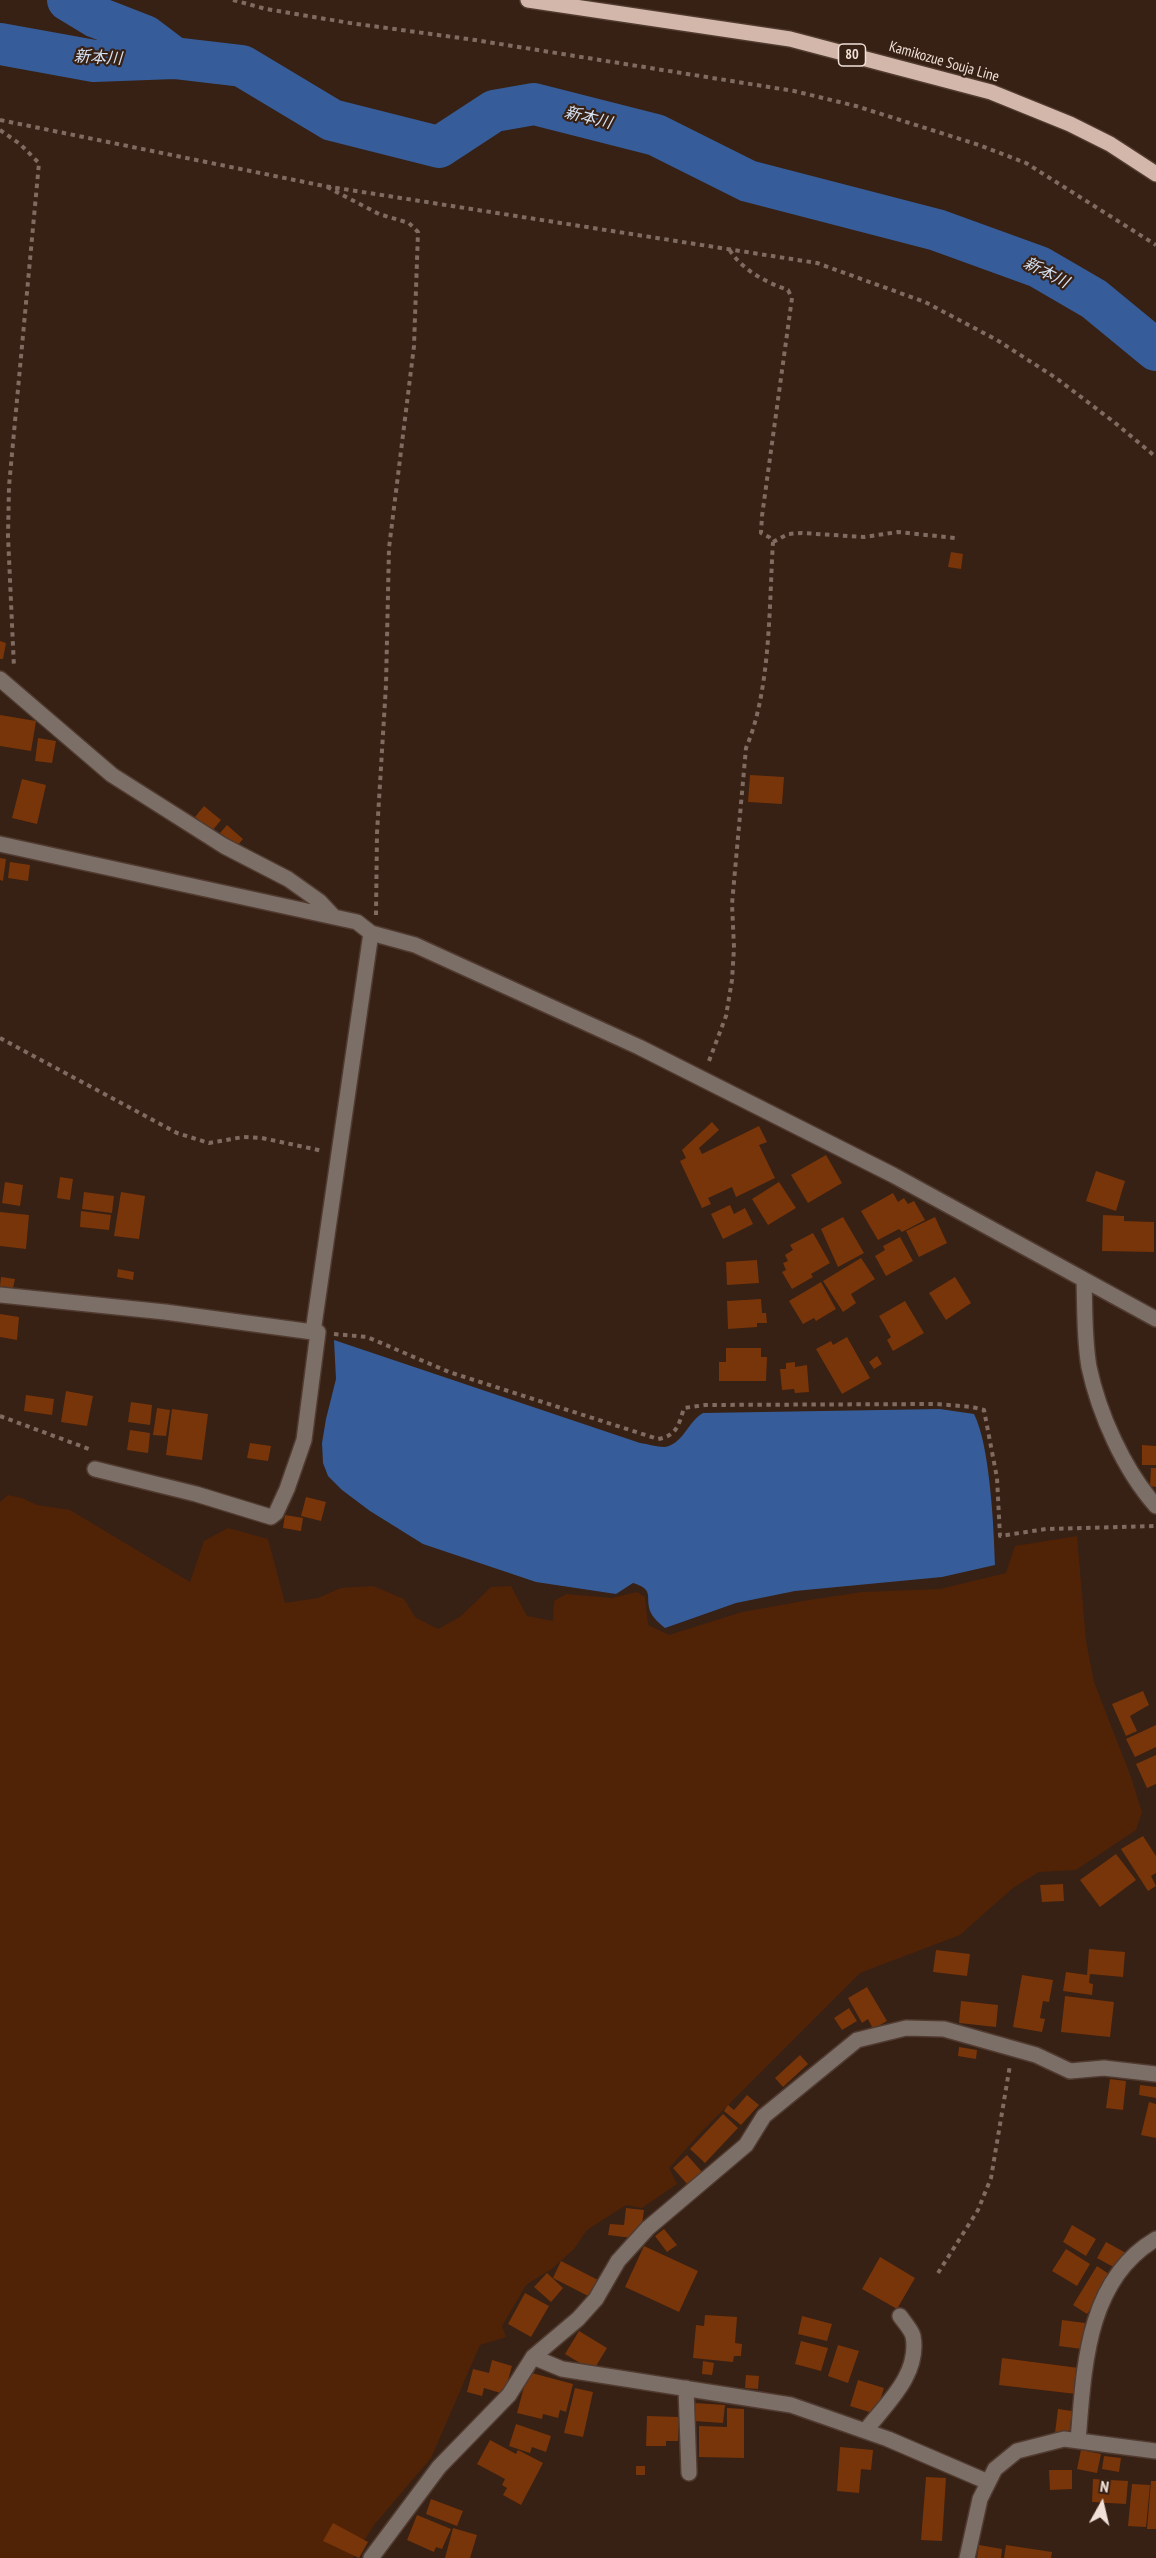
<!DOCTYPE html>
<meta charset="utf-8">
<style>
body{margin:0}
#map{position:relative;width:1156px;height:2558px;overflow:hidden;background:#372014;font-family:"PT Sans Narrow",sans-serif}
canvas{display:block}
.north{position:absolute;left:1072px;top:2474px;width:60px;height:60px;-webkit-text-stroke:4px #372014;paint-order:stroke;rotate:8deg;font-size:16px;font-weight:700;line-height:24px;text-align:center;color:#f1e1d9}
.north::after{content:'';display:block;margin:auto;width:21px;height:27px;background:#f1e1d9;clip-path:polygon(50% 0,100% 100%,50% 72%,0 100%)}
</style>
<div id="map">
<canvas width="1156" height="2558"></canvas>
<div class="north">N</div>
</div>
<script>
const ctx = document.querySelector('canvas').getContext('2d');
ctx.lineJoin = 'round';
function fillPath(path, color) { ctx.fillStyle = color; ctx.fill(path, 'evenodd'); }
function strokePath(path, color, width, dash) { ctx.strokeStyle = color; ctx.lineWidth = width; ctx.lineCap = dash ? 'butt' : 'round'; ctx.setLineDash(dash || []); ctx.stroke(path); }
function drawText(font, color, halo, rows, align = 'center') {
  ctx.font = font + ' "PT Sans Narrow","Noto Sans JP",sans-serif'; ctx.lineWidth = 4.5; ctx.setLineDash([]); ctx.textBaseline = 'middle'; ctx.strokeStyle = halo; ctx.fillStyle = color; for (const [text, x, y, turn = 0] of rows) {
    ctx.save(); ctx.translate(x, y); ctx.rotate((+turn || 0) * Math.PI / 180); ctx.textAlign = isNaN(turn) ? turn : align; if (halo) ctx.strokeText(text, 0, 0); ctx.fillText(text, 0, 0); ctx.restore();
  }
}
const green = new Path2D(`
 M8,1495L22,1498L37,1505L70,1510L190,1582L204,1541L228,1528L268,1539L285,1603L318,1598L341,1588L373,1586L404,1599L415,1617L438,1629L460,1617L491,1587L511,1586L527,1616L553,1621L554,1601L566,1594L612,1598L637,1592L645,1597L648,1625L669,1635L742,1612L809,1600L862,1592L940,1589L1006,1573L1015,1546L1077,1536L1086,1641L1094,1682L1131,1777L1142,1812L1136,1830L1076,1870L1039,1872L1013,1888L960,1935L860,1973L703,2130L669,2168L677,2184L642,2208L626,2205L587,2230L574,2249L553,2268L526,2285L502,2326L506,2337L480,2345L431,2458L374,2525L353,2558H0V1502Z`);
const water = new Path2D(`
 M334,1340L640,1443C648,1444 657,1447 664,1447C683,1445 688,1421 703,1413L940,1409L974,1414C990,1445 994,1529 995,1565L942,1577L795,1591L736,1603L665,1628C660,1624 654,1619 651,1613C644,1598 656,1590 633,1583L616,1594L536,1582L423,1544L370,1511L342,1490L328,1476L323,1463L322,1443L326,1419L336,1379Z`);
const river = new Path2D(`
 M68,0L96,17L145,36L174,58
 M0,44L94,61L174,58L242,66L332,120L439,147L494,111L534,104L656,135L748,181L937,230L1039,267L1094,299L1156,350`);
const building = new Path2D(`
 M951,552L963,554L961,569L948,567Z
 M0,641L6,643L3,659H0Z
 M0,715L36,721L31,751L0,746Z
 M38,738L56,741L52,763L35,761Z
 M750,775L784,777L782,804L748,802Z
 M22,779L46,785L37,824L12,818Z
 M204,806L221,820L212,831L195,817Z
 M227,825L243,839L237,846L220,833Z
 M0,858L6,859L3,881L0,880Z
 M10,862L30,865L28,881L8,878Z
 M712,1122L719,1130L699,1148L702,1154L759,1126L767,1142L759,1145L775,1178L736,1197L732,1187L708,1198L711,1204L702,1208L680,1161L686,1158L682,1150Z
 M826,1155L842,1183L808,1203L791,1175Z
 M1096,1171L1125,1181L1116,1211L1086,1201Z
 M60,1177L73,1179L70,1200L57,1198Z
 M5,1182L23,1185L20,1206L2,1203Z
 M779,1182L796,1208L768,1225L752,1199Z
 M84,1192L114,1196L112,1213L82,1209Z
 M121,1192L145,1196L139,1239L114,1236Z
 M893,1193L898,1202L904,1198L908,1204L914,1201L925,1220L902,1232L899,1229L878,1240L861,1211Z
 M730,1205L734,1214L745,1208L753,1224L723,1239L711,1214Z
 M81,1211L111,1215L109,1230L80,1227Z
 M0,1212L29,1215L26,1249L0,1246Z
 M1103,1215L1124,1216V1221L1154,1222V1252L1102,1251Z
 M843,1217L864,1253L838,1267L821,1229Z
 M935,1217L947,1243L919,1257L906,1231Z
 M813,1233L830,1263L811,1274L813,1277L792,1289L782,1272L786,1270L783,1263L788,1261L785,1255L793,1250L790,1245Z
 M900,1237L913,1261L886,1276L875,1256L885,1250L883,1246Z
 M861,1258L875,1279L851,1294L856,1303L843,1312L823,1281Z
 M757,1260L759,1283L727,1285L726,1262Z
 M118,1269L134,1272L133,1280L117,1277Z
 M1,1277L15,1279L13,1288L0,1286Z
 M955,1277L971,1303L946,1320L929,1293Z
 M821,1282L836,1309L816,1321L814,1318L803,1324L789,1301Z
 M761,1299L762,1313H766L767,1323H757V1327L728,1329L727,1301Z
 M905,1301L924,1333L893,1351L887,1340L891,1337L879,1316Z
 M0,1314L19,1317L17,1340L0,1337Z
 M847,1337L870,1378L842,1394L816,1349L831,1341L833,1345Z
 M726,1348H761V1357H767L766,1381H719V1362H726Z
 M877,1356L882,1364L874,1369L869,1362Z
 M795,1362V1367L807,1365L809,1392L795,1393L794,1389L782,1390L780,1369H786V1363Z
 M66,1391L93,1396L87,1426L61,1422Z
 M26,1395L54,1399L52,1415L24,1411Z
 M131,1402L152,1405L150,1425L128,1422Z
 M157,1408L170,1410L166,1436L153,1435Z
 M172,1409L208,1414L202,1460L166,1455Z
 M130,1430L150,1433L148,1453L127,1450Z
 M250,1443L271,1446L268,1461L247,1458Z
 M1142,1445L1156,1446V1465H1142Z
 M1151,1468H1156V1487L1150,1486Z
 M306,1497L326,1502L321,1521L301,1516Z
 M285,1515L303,1518L301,1531L283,1528Z
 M1143,1691L1149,1705L1130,1716L1137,1731L1126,1736L1112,1704Z
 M1156,1725V1747L1135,1757L1126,1739Z
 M1156,1755V1784L1147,1788L1136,1764Z
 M1143,1836L1156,1856V1873L1151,1876L1156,1886L1148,1891L1121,1849Z
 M1116,1854L1136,1880L1100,1907L1080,1880Z
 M1063,1884L1064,1901L1042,1902L1040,1885Z
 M1089,1949L1125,1952L1123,1977L1090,1974L1089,1983L1093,1984L1092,1995L1063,1991L1066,1972L1087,1975Z
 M936,1950L970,1954L967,1976L933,1972Z
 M1022,1975L1053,1980L1049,2002L1043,2001L1040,2018L1045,2019L1042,2032L1013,2027Z
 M867,1987L887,2021L873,2029L868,2019L862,2023L848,1998Z
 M1065,1996L1114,2002L1110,2037L1061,2032Z
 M961,2001L998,2005L996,2027L959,2023Z
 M849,2008L857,2021L842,2030L834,2018Z
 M959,2047L977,2050L976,2059L958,2056Z
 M800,2055L808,2064L783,2087L775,2078Z
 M1110,2079L1126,2081L1123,2110L1106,2108Z
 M1140,2085L1156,2087V2098L1139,2095Z
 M747,2095L759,2105L741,2125L724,2111L728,2105L734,2110Z
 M1149,2102L1156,2104V2138L1141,2135Z
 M723,2114L738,2128L705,2163L690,2149Z
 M687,2155L702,2172L688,2185L673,2168Z
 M626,2208L644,2210L641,2231L632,2238L608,2235L610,2224L624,2225Z
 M1072,2225L1096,2239L1086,2256L1063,2242Z
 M664,2229L677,2245L667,2252L655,2236Z
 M1106,2242L1126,2253L1117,2269L1097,2258Z
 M644,2246L698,2271L679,2312L625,2287Z
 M1066,2249L1090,2264L1077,2286L1052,2271Z
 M880,2257L915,2278L897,2309L862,2289Z
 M561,2261L598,2280L590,2297L553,2278Z
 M1097,2266L1112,2276L1087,2314L1073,2305Z
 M547,2273L563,2288L551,2302L534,2287Z
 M525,2293L549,2306L531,2337L508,2324Z
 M705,2315L737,2317L735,2343L742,2344L741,2356H734L733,2362L693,2358L696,2325L704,2326Z
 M802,2316L832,2324L827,2341L798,2334Z
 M1062,2320L1085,2323L1082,2349L1059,2346Z
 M579,2331L607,2348L593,2371L565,2354Z
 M801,2341L828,2348L821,2371L795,2364Z
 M838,2345L859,2351L848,2383L828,2376Z
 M1002,2358L1079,2368L1076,2394L999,2385Z
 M492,2360L512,2366L504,2394L484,2388L482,2396L467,2392L473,2369L489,2373Z
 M703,2361L714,2363L712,2375L702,2374Z
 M528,2372L573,2384L566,2412L560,2410L558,2418L543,2414L542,2419L517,2413Z
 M746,2375L759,2376L758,2389L745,2388Z
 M858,2380L884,2388L876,2414L850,2406Z
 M575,2388L593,2392L583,2437L564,2433Z
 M695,2403L725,2405L723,2423L694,2421Z
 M727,2408L744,2409V2458L699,2457V2426L727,2427Z
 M1058,2409L1072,2411L1069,2435L1055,2433Z
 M647,2416L679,2417L678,2441H666V2446H646Z
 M516,2424L551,2436L546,2452L532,2447L530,2453L509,2446Z
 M490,2440L516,2454L518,2450L543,2463L521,2505L503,2495L507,2488L502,2485L505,2479L477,2464Z
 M840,2447L873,2450L871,2470L861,2469L859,2493L837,2491Z
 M1081,2450L1101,2454L1097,2473L1077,2469Z
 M1104,2456L1121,2458L1119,2472L1102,2469Z
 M636,2466H645V2475H636Z
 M1049,2470H1072V2489L1050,2490Z
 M926,2477L946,2478L942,2541L921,2540Z
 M1093,2479L1128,2481L1126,2504L1092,2502Z
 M1151,2481H1156V2529H1147Z
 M1132,2484L1150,2485L1146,2527L1128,2526Z
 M431,2499L463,2511L457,2526L426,2514Z
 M417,2515L451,2529L442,2549L436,2547L434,2552L407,2540Z
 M333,2523L368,2542L359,2558L323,2541Z
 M453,2528L477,2535L470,2558H445Z
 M979,2545L1002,2549L1001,2558H977Z
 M1006,2545L1052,2552L1051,2558H1004Z`);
const path = new Path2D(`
 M233,0L266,9L350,23L475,40L794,91L856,106L979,145L1026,163L1156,245
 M0,120L324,186L817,263L925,302L997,340L1056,378L1114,422L1156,457
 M0,130L20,144L39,163L9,486L8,536L14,668
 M327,187L379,214L409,223L418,232L414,346L389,548L386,685L377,833L376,915
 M773,542L788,534L802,533L864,537L898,532L955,538
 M0,1038L177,1133L209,1143L243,1137L262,1138L323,1151
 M709,1061L726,1016L732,980L734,948L732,904L746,748C771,690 769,605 773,542L769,537L761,533L762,516L792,298L788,290C765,282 742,270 729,249
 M334,1334L367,1337L449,1372L658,1439C677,1436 679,1424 684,1408L705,1405L937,1404L972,1407L984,1410L997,1478L1000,1536L1046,1529L1156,1526
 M0,1416L89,1449L90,1452
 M938,2273L978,2210L991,2178L1010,2065`);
const minor = new Path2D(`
 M0,679L112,775L224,846L288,879L319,901L334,917
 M0,844L357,922L371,933L415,945L639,1047L893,1175L1156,1319
 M1084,1280C1085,1308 1084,1338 1089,1367C1099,1414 1124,1470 1156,1506
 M0,1295L165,1312L313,1332L371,933
 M95,1469L196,1494L271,1517L276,1513L287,1489L304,1440L318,1332
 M533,2357L562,2369L791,2405L888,2439L988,2482
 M686,2388L689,2473
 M866,2430C887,2403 920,2374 913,2336C911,2329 904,2322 900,2316
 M1078,2441C1084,2369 1086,2280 1156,2239
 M371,2558L439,2467L509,2395L533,2357L578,2319L596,2299L618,2261L648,2228L746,2145L764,2116L857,2040L906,2028L944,2029L1036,2055L1070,2071L1104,2068L1156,2074
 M967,2558L980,2499L995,2469L1017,2451L1064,2439L1156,2451`);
const major = new Path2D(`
 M528,0L790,39L991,92L1070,124L1110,144L1156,174`);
const shields = [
 [852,55,27]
];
const shieldNames = [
 ["80",852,55]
];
const streetNames = [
 ["Kamikozue Souja Line",944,62,16]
];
const waterNames = [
 ["新本川",98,58,3],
 ["新本川",588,118,14],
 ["新本川",1046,273,27]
];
fillPath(green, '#502307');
fillPath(water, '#365d99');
strokePath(river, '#365d99', 42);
fillPath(building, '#783509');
strokePath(minor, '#513b30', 18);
strokePath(major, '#513b30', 18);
strokePath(path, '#7f6b61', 4, [4.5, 4.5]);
strokePath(minor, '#7b6f68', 15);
strokePath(major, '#d2b7aa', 15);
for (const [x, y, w] of shields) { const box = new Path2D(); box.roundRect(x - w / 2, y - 11, w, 22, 4.5); ctx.fillStyle = '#372014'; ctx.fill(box); strokePath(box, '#f1e1d9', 1.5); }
drawText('bold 14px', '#f1e1d9', null, shieldNames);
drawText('15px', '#f1e1d9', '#372014', streetNames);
drawText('italic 16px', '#d6e2f4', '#372014', waterNames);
</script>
